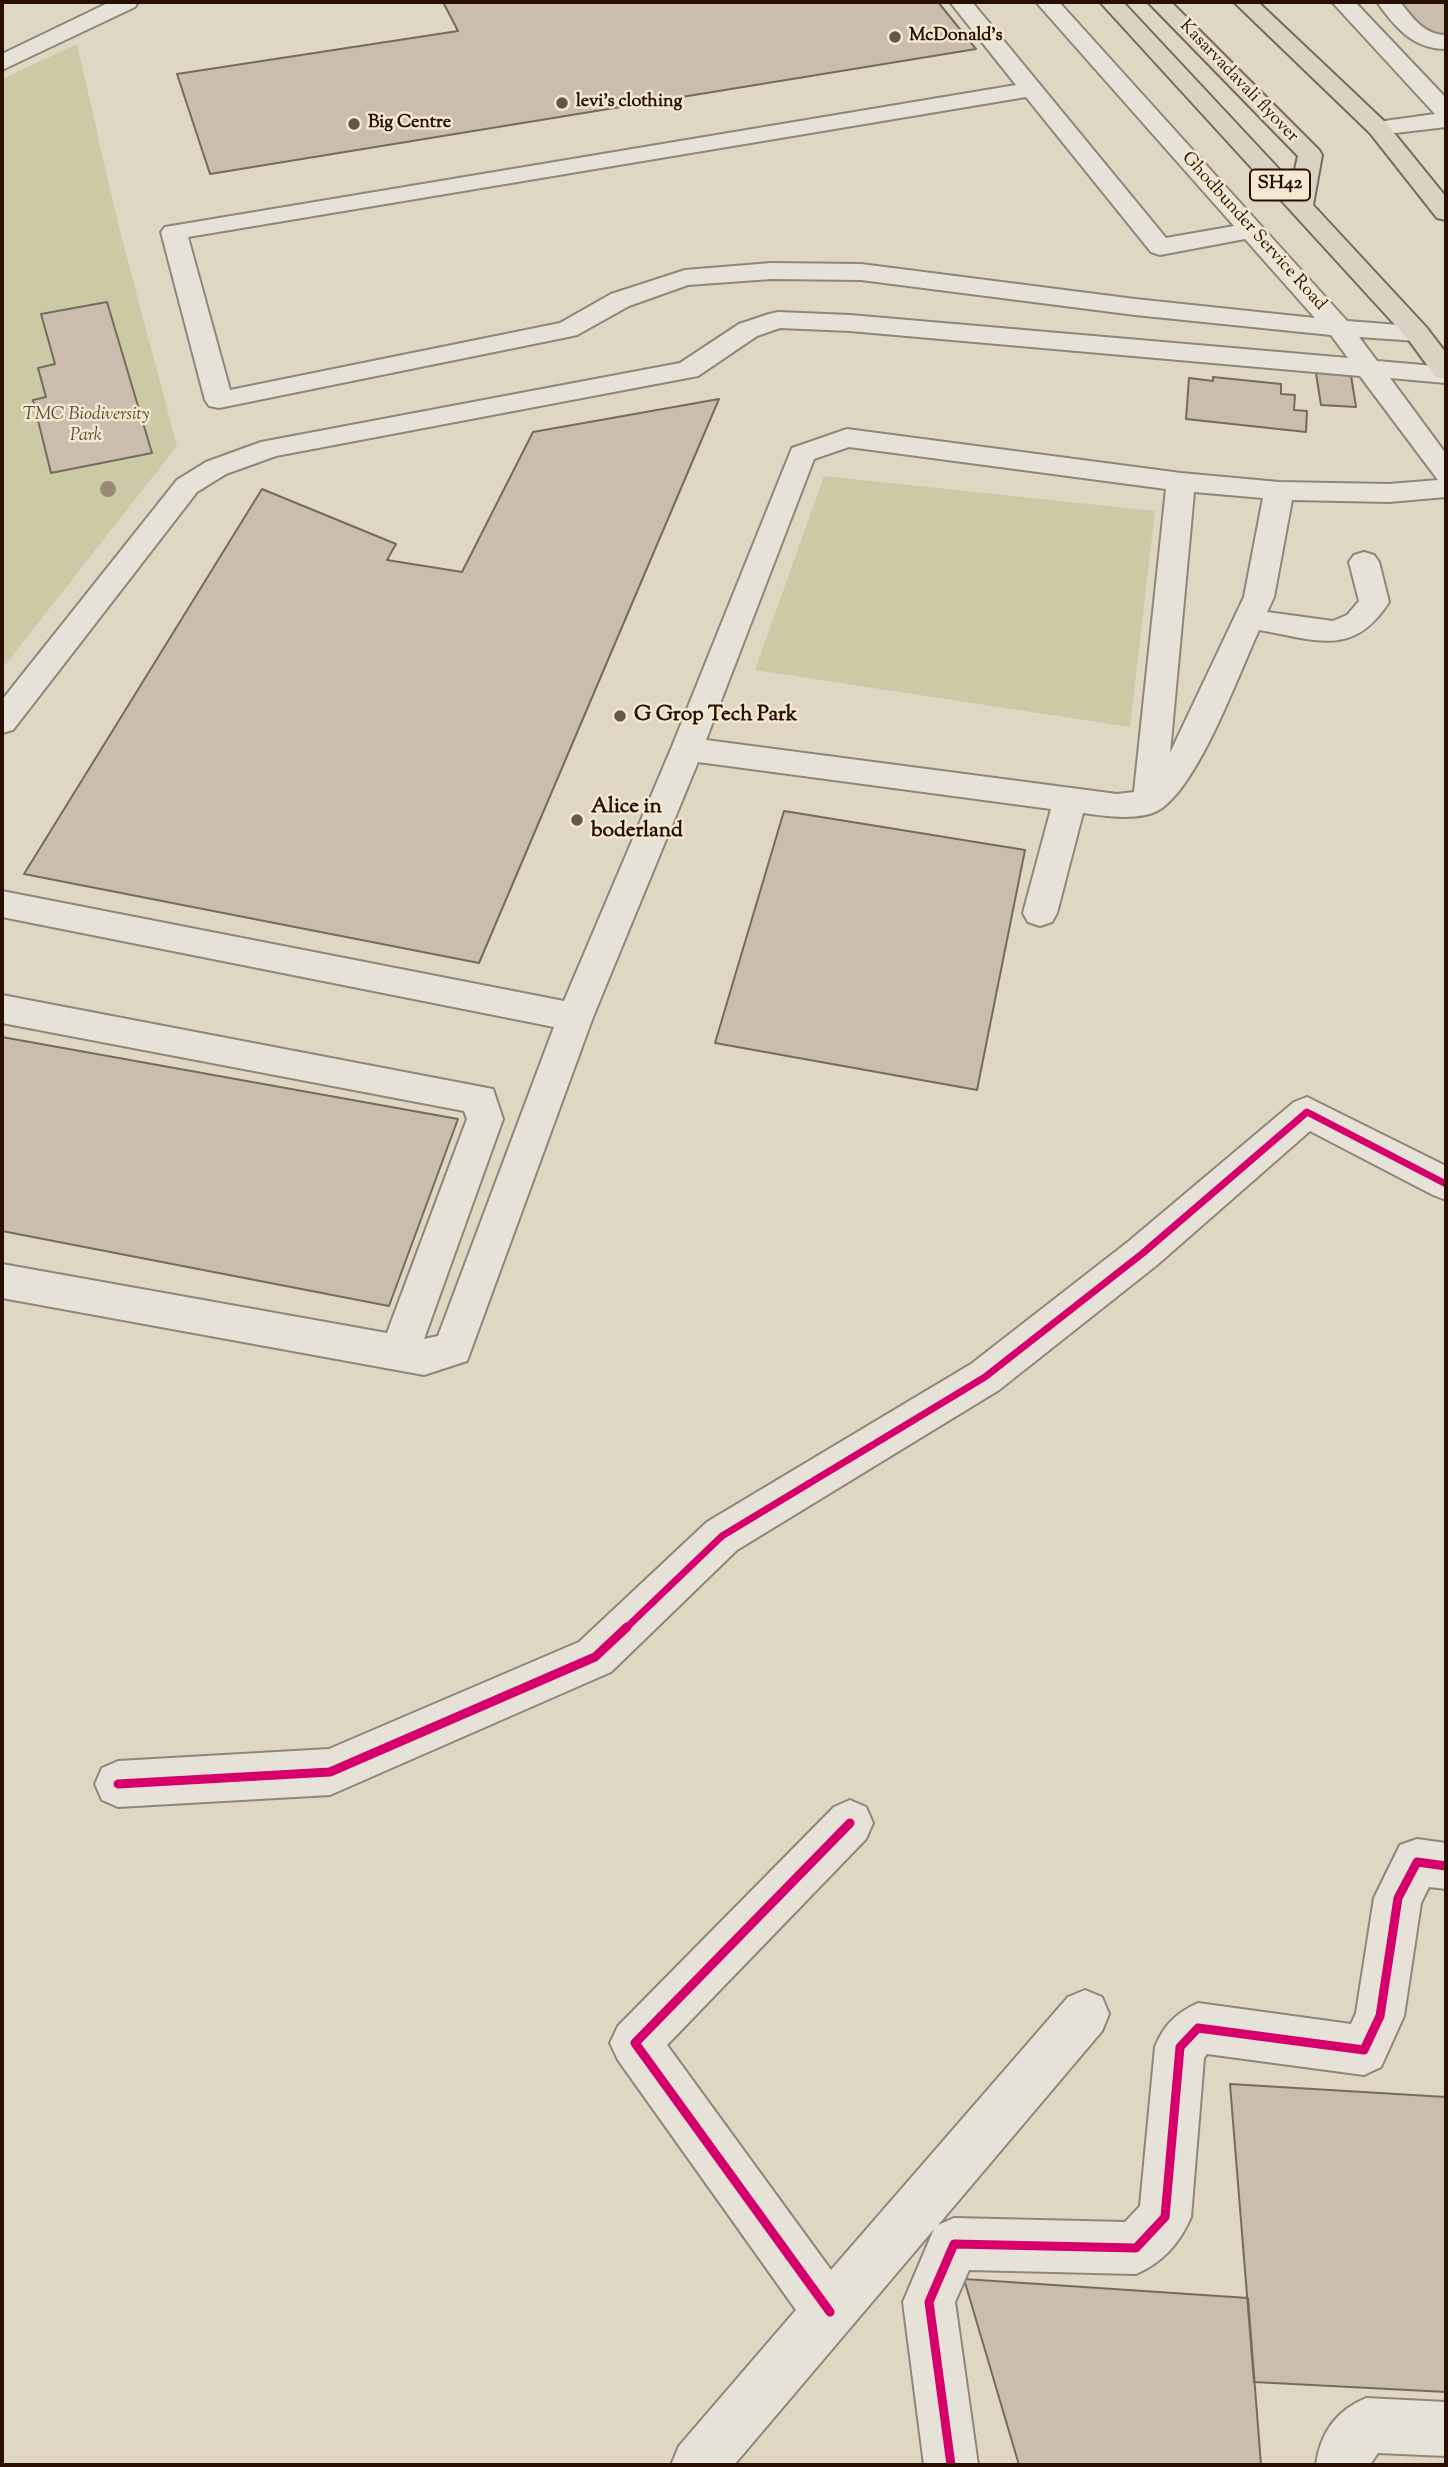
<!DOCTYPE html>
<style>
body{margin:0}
#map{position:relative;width:1448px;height:2467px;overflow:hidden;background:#e0d7c3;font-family:"Sorts Mill Goudy",serif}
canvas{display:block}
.frame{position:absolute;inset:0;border:4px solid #290f00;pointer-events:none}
</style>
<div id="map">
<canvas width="1448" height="2467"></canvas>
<div class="frame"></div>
</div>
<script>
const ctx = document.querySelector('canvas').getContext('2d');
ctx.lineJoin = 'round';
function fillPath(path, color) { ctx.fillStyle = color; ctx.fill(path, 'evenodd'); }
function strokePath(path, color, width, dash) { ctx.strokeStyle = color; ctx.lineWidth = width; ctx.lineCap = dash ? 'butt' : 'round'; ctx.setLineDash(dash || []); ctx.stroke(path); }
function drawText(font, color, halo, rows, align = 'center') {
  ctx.font = font + ' "Sorts Mill Goudy",serif'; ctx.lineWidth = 5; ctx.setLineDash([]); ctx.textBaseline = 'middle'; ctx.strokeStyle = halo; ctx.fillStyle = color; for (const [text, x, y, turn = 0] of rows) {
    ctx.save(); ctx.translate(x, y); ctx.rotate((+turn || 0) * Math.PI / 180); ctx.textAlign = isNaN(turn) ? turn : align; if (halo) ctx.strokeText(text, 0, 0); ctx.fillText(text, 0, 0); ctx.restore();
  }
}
const green = new Path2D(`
 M77,44L118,224L177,446L2,669V79Z
 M824,476L1155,511L1130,727L755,670Z`);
const building = new Path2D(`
 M443,2H938L976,49L210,174L177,74L458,31Z
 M1398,2H1446V39L1433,41Z
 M107,302L152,453L51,473L33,400L46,397L38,368L55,364L41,314Z
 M1315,367L1350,369L1356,407L1321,405Z
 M1213,377L1281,384V394L1295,395L1294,410L1307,411L1306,432L1186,419L1189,378L1213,381Z
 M719,399L479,963L24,874L262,489L396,544L387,560L462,572L533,432Z
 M784,811L1025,850L977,1090L715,1043Z
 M2,1037L458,1119L389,1306L2,1231Z
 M1230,2084L1446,2097V2392L1254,2382Z
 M964,2279L1248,2298L1261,2465H1019Z`);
const minor = new Path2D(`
 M110,2H138L135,7L2,70V54Z
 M950,2H972L1166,238L1234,226L1036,2H1059L1347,321L1426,327L1430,333L1426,339L1417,341L1359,337L1377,361L1446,367V383L1390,378L1446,454V497L1389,502L1292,500L1274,597L1267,612L1333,621L1347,615L1359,601L1349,562L1354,555L1364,552L1374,555L1379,562L1389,602C1353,659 1314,639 1259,630C1238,676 1200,781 1162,808C1143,822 1104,816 1083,813L1057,913L1052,922L1040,926L1028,922L1023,913L1051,809L698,762L593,1017L467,1361L424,1375L2,1298V1264L387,1333L467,1119L464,1111L2,1023V995L493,1089L503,1119L424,1339L438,1336L554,1027L2,917V891L564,1001L671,749L792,448L847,429L1181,473L1279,482L1389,484L1438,480L1360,376L850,331L780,328L757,336L698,376L276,456L226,474L197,492L13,730L2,733V700L177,480L206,462L261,442L680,363L739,324L769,314L778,312L850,315L1348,358L1331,335L1135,315L861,280L771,279L688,285L629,306L577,335L568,337L219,408L209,406L205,400L161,232L165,227L1016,85ZM1026,97L1151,252L1160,255L1245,239L1315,318L1135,299L861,264L771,263L685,270L611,294L560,323L230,390L188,237ZM849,447L1166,489L1134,792L1117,794L706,740L814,459ZM1194,492L1263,498L1244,597L1170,753Z
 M1332,2H1355L1446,98V127L1378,135L1370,133L1366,128L1370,123L1435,114Z
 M1377,2H1400C1413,18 1424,35 1446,35V49C1413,49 1395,27 1377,2Z
 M1307,1097L1446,1166V1200L1433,1195L1310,1131L1157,1265L999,1390L737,1550L611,1672L330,1795L118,1807L102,1800L95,1784L102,1768L118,1761L329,1749L579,1642L707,1522L971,1364L1129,1241L1294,1102Z
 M850,1800L866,1807L873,1823L866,1839L667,2045L831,2270L1068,1997L1085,1990L1102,1997L1109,2014L1102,2031L938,2225L954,2218L1125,2222L1140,2206L1155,2047C1164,2025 1176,2013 1198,2003L1351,2024L1356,2013L1374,1898L1400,1845L1417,1839L1446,1843V1889L1429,1887L1421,1903L1404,2016L1381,2067L1364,2075L1207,2054L1204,2058L1191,2217C1180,2243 1162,2263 1136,2274L969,2270L955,2302L978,2465H924L903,2302L934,2229L734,2465H671L679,2446L796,2310L618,2060L610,2043L618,2026L834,1807Z
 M1366,2398L1446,2402V2456L1378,2453L1370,2465H1316C1320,2433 1337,2410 1366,2398Z`);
const major = new Path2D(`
 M1100,2H1123L1292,183L1298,156L1148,2H1171L1319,150L1322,155L1313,205L1426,327L1446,353V379L1436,377L1408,339Z
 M1234,2H1258L1386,123L1446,197V220L1437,218L1370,133Z`);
const cyclewayFar1 = new Path2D(`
 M625,1629L722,1536L985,1377L1143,1253L1307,1112L1446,1184`);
const cycleway = new Path2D(`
 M118,1784L330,1772L595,1657L627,1627
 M830,2312L635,2043L850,1823
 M951,2465L929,2302L954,2244L1136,2248L1165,2217L1180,2047L1198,2028L1364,2050L1380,2016L1398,1898L1417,1862L1446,1866`);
const trees = [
 [108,489]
];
const markers = [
 [895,37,7,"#695544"],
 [562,103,7,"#695544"],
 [354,124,7,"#695544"],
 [620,716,7,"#695544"],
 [577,820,7,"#695544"]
];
const farPoinames = [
 ["McDonald's",909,37],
 ["levi's clothing",576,103],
 ["Big Centre",368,124]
];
const farStreetnames = [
 ["Kasarvadavali flyover",1238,82,46],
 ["Ghodbunder Service Road",1253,232,48]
];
const farParknames = [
 ["TMC Biodiversity",86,416],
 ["Park",86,437]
];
const shields = [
 [1280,185,60]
];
const shieldNames = [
 ["SH42",1280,185]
];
const poiNames = [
 ["G Grop Tech Park",634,716],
 ["Alice in",591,808],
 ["boderland",591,832]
];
fillPath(green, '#cbcaa5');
fillPath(building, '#cbbdae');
strokePath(building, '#746b5f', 2);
strokePath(minor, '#8f8679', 4);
strokePath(major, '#746b5f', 4);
fillPath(minor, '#e7e2d7');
fillPath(major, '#dad2c3');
strokePath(cyclewayFar1, '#d6006c', 7);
strokePath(cycleway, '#d6006c', 9);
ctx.fillStyle = '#978b73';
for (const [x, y] of trees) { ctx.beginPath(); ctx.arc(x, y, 8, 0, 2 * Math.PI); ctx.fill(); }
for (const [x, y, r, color] of markers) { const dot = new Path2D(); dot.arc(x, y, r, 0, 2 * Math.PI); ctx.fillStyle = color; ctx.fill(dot); strokePath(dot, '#f3e8d0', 2.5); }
drawText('bold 18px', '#290f00', '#f3e8d0', farPoinames, 'left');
drawText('18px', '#290f00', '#f3e8d0', farStreetnames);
drawText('italic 18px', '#5b4d31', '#f3e8d0', farParknames);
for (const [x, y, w] of shields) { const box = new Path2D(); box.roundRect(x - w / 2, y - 15.5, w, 31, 5); ctx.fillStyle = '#f3e8d0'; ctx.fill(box); strokePath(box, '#290f00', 2); }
drawText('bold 19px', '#290f00', null, shieldNames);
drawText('bold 21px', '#290f00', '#f3e8d0', poiNames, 'left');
</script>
